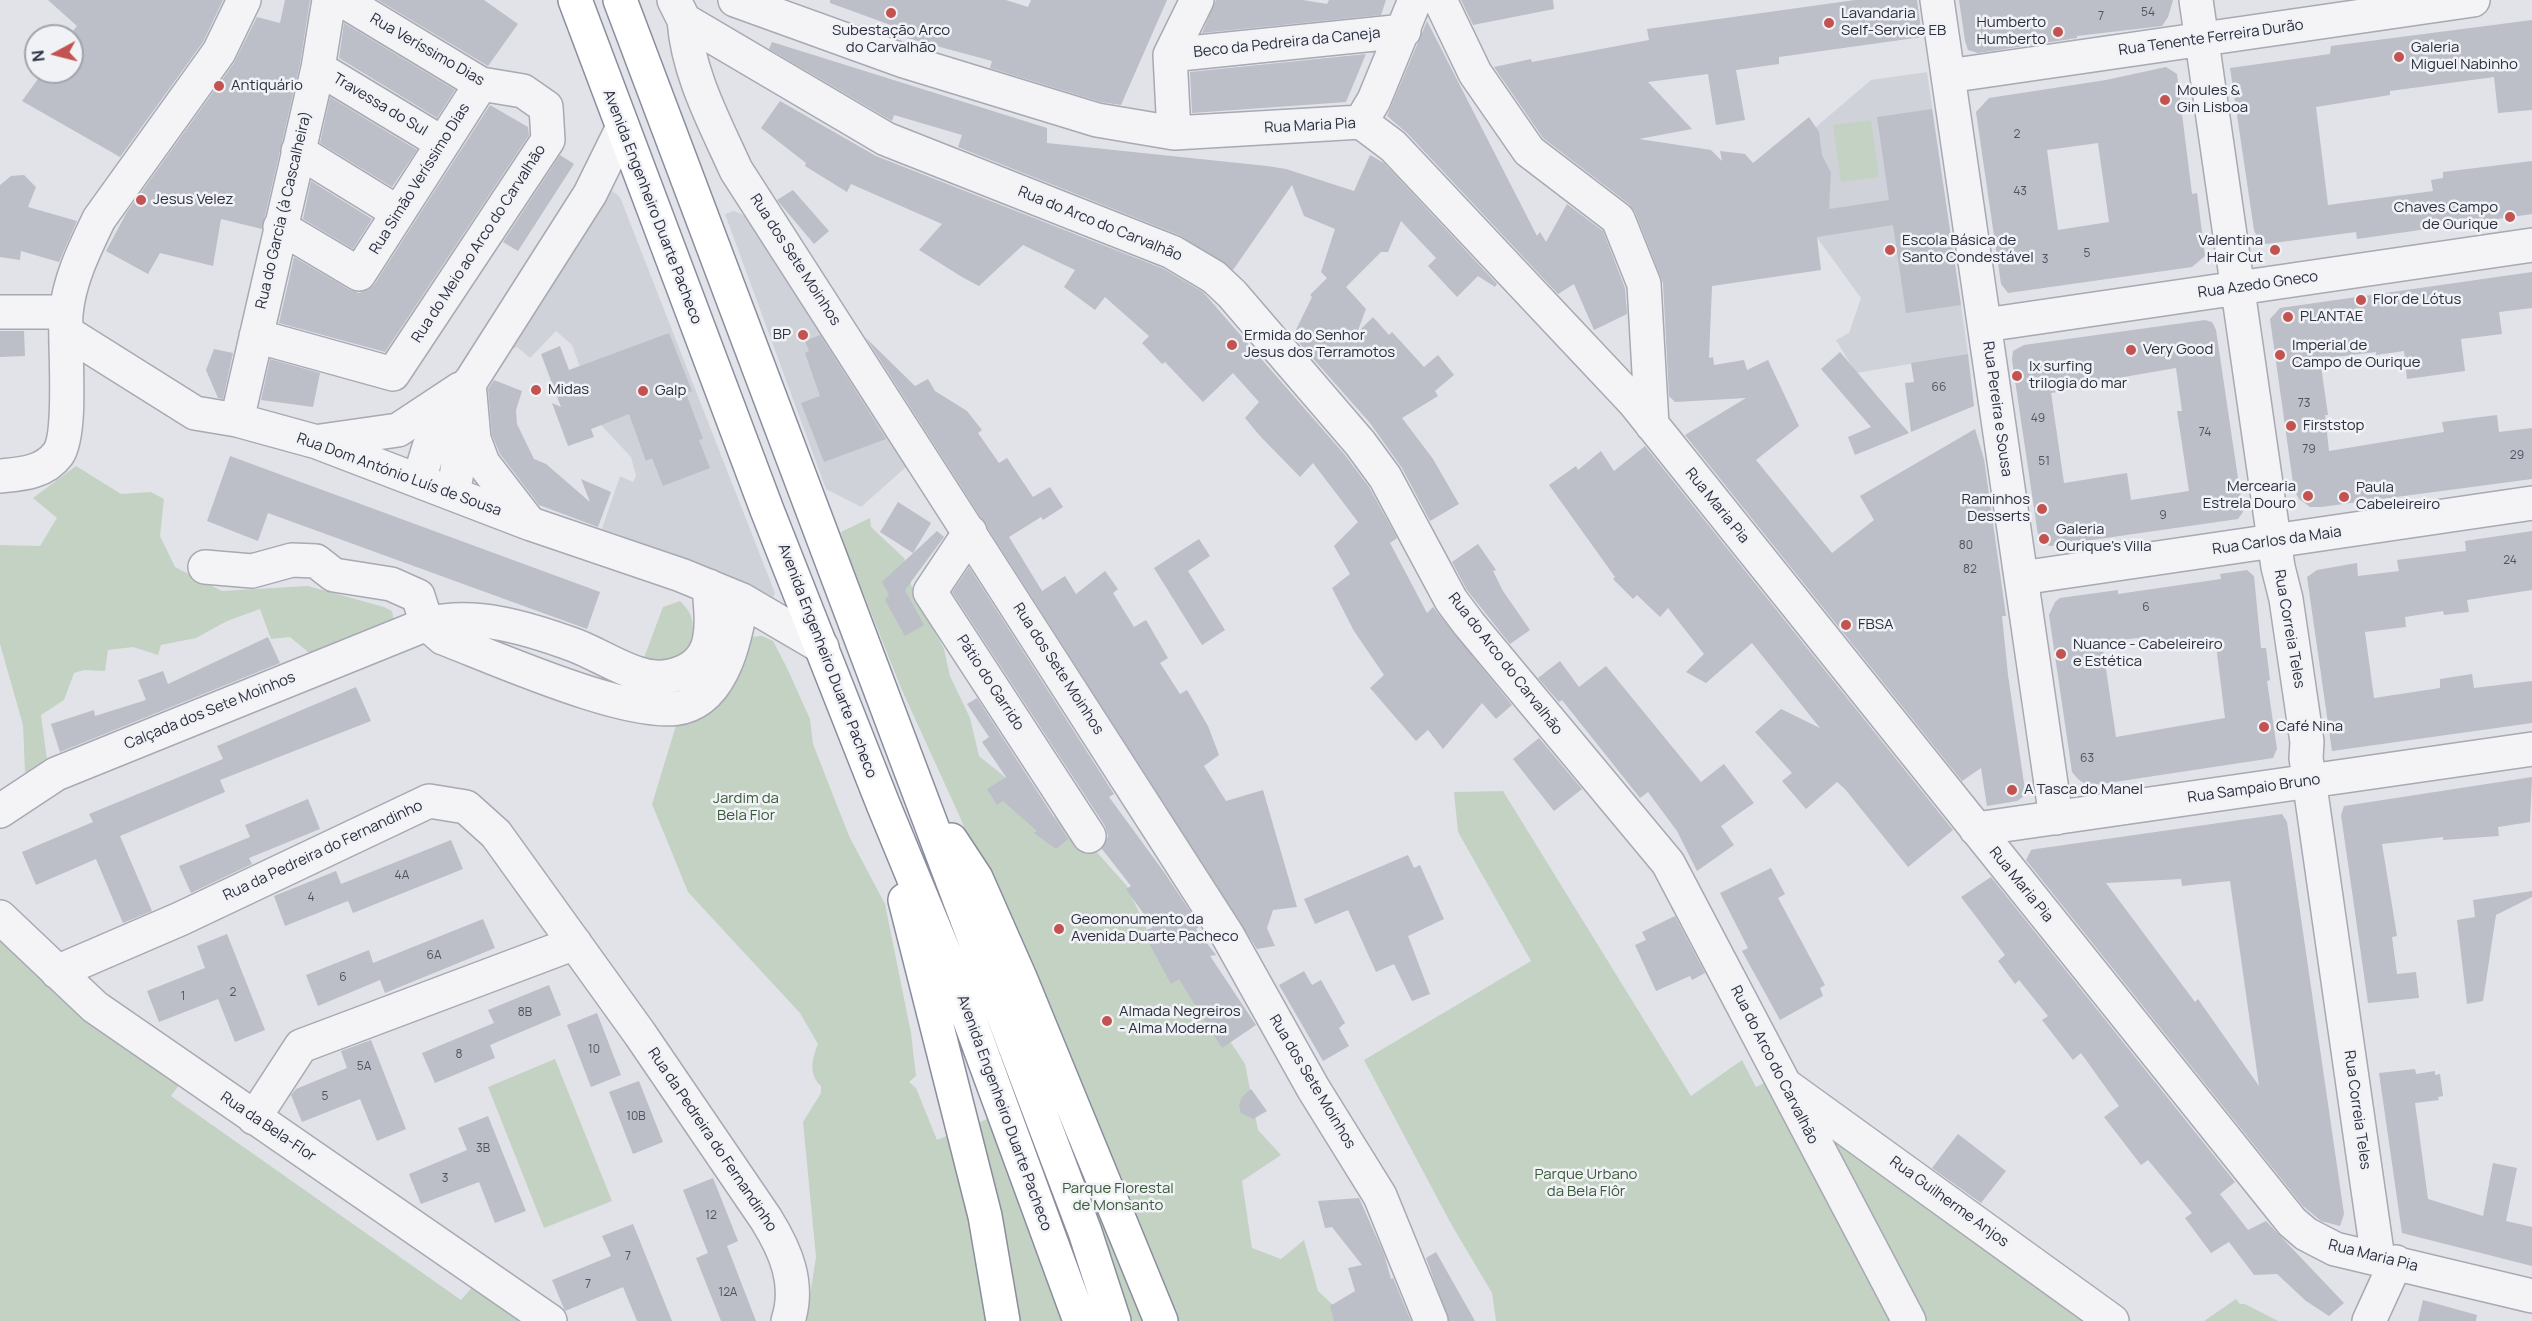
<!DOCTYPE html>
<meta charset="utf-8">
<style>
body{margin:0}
#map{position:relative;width:2532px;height:1321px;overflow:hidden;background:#e1e3e9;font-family:Manrope,sans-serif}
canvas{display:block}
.north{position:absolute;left:24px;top:24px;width:60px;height:60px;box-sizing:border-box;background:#f1f2f6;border:2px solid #a2a4ad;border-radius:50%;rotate:263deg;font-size:16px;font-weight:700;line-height:24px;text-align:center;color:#2b2f3f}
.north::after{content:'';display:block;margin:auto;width:21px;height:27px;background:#c35351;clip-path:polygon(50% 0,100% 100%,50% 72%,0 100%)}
</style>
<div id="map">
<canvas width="2532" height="1321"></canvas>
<div class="north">N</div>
</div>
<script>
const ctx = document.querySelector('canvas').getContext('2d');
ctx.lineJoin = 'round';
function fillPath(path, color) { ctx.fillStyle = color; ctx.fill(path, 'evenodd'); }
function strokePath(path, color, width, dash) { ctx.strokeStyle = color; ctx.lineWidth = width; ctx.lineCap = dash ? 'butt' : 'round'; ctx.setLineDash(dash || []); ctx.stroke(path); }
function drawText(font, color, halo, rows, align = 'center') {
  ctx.font = font + ' Manrope,sans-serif'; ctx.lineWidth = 5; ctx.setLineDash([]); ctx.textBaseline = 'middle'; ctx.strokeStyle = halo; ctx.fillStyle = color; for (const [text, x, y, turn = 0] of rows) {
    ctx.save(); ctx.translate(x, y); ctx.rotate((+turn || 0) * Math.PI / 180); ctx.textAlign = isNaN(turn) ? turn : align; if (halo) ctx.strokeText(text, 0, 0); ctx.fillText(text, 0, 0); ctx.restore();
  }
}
const built = new Path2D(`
 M1927,72L1968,354L1856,373L1836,340L1849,333L1861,298L1791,202L1783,155L1871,80Z
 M610,189L620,197L775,593L773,597L753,587L602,529L620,476L633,482L636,476L631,457L601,425L572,345L556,331L530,358L517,347L508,351Z
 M734,211L764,224L896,427L906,467L861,507L826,489L725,214Z`);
const green = new Path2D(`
 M1871,120L1879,177L1841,182L1833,125Z
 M76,466L121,494L151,492L164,499L160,536L175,567L222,591L308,586L384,607L392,611L394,621L314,657L290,637L271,639L260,609L227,621L196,638L161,645L158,655L133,647L108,650L105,671L84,670L74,673L64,700L41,715L48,767L25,772L23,725L0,644V545L40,546L57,518L33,498Z
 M870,518L871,527L904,558L912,588L944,649L950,676L970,718L979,756L1094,849L1127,886L1168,976L1183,970L1245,1064L1258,1130L1281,1155L1242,1181L1252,1248L1281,1259L1304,1240L1318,1291L1332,1304H1367L1377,1321H806L816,1257L803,1122L821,1093V1086C808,1074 812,1059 818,1044L800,1013L688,892L652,804L678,719L749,637L762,636L773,641L787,668L810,719L813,744L849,836L885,904L911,1033L916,1076L909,1082L916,1088L937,1140L1071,1084L959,815L901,688L845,547L841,532Z
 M680,601C697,617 694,630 689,651L671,662L642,663L663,607Z
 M1503,791L1691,1096L1742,1060L1756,1087L1782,1074L1905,1321H1496L1492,1293L1450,1222L1364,1060L1531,961L1458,832L1454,792Z
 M0,938L182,1081L171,1096L461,1300L474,1285L522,1321H0Z
 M555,1059L612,1201L544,1228L488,1087Z
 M1826,1128L2092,1321H1927Z
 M2236,1299L2240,1304H2245L2278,1321H2204Z`);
const building = new Path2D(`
 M48,0H223L203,42L120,157L22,101L43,72H72V36H69L77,26Z
 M285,0H310L300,64L262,229L221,219L213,266L160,253L148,274L106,251L127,212L234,63L257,17L280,23Z
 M378,0H484L518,24L488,66Z
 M830,0H1006L1028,7L1031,0H1167L1121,105L1101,102L990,68L992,61L907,38L910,32L830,3Z
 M1216,0H1303L1327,4L1329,0H1386L1381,15L1202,33Z
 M1461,0H1553L1554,9L1473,25Z
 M1855,0H1917L1922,37L1779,57V64L1736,70L1745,120L1716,125L1708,74L1648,82L1692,129L1639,139L1711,150L1722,161L1720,151L1745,154L1753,163L1809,117L1819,132L1822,155L1831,173L1829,209L1889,200L1877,117L1932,109L1961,305L1906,313L1893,225L1817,237L1821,270L1712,286L1709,358L1713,357L1714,365L1744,360L1747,370L1768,360L1799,426L1756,460L1832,553L1874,520L1860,496L1975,429L1984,459L2006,616H2002L2008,675L2025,790L2023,797L2017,801L1987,806L1981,768L1962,781L1685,435L1746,398L1675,402L1669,396L1663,283L1635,212L1629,204L1543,138L1494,67L1531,59L1532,62L1649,40L1647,29Z
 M1959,0H2173L2168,17L2162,26L2077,36V38L1978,53L1968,50L1965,41Z
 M2532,20V110L2498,113L2494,77L2390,91V95L2316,107L2328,205L2433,191L2431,180L2443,178V172L2532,161V214L2357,239L2356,232L2266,244L2259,242L2254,230L2230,68L2330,54L2331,46Z
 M1427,21L1537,236L1540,232L1546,242L1567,204L1603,231L1625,288L1627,314L1594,330L1574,284L1558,294L1407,133L1387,116Z
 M344,23L455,90L437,118L339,58Z
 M772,42L1047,128V143L1267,166L1286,169L1354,191L1370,155L1384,163L1497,284L1495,287L1478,276L1457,297L1428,266L1436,258L1401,221L1388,252H1381L1346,287L1366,309L1357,333L1373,317L1389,335L1392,332L1424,367L1438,355L1454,375L1435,391L1438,396L1402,418L1433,459L1459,504L1430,521L1402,468L1370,423L1293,336L1312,297L1310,295L1327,278L1321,272L1335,229L1304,216L1292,185L1233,270L1179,235L958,147L962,135L894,115L892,121L769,49Z
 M1366,54L1346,102L1192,113L1190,72Z
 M2166,67L2177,74L2192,194L2197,193L2205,256L2192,267L2008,293L2001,284L1976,112L1989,98L2106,80ZM2098,143L2109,222L2058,230L2047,150Z
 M330,97L417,150L392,187L320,143Z
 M780,101L876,156L1164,269L1203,292L1345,455L1369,487L1397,538L1390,543L1427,613L1433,607L1512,705L1496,719L1482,703L1443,749L1428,730L1416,741L1370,688L1384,675L1354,631L1332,588L1350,574L1334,546L1358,522L1313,463L1300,477L1260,436L1245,418L1259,402L1233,373L1203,402L1165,362L1162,364L1142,343L1149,336L1105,297L1095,310L1064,287L1075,270L1023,245L979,286L962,277L919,250L942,224L851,184L847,192L805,166L806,163L761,128Z
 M490,105L528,127L529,135L385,352L279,323L294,257L350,290L359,293L368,290L374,285Z
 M560,155L574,164L518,251L503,242Z
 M24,175L36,187L28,207L77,221L59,262L21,251L20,260L0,257V185L11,176Z
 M311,181L372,219L353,249L303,219Z
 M793,190L829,231L814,244L777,200Z
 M2532,272V308L2499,312L2502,334L2461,339L2465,371L2407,379L2404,351L2376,355V352L2320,359L2328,415H2325L2329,451L2444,432L2442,422L2497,415L2499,432L2532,428V479L2321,507H2310L2299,499L2294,490L2270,319L2280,308Z
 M2205,320L2212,322L2216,330L2243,512L2238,519L2050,546L2042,544L2038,535L2012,360L2013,351L2024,345ZM2176,368L2182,411H2177L2189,491L2131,500L2127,473L2064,483L2051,393L2119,383L2118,378Z
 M0,331H24L25,356L0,357Z
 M669,333L692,391L686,393L703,439L699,440L710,468L663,486L652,458L646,461L629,414L591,429L594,437L568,446L552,403L561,407L541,354L560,346L569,370Z
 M820,335L886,439L824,462L801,403L820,396L805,353L809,351L805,341Z
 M866,338L915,386L928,379L935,391L967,411L982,430L978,433L999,463L1007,458L1033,497L1050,487L1063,507L1043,520L1041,517L1009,537L1042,591L1065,576L1076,594L1105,571L1118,589L1113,593L1134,627L1146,620L1168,658L1160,663L1180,694L1187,690L1208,726L1219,755L1204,766L1226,801L1263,790L1297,907L1273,910L1267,928L1275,946L1257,949Z
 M214,349L233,353L223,399L218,398L206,370Z
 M1840,352L1878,397L1909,433L1855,455L1848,437L1871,427L1821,369Z
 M1968,354L1974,406L1911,432L1905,383L1914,382L1911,363Z
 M270,359L320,373L313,407L261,400Z
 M494,380L522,391L516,410L517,424L534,459L546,464L590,502L581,479L611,492L598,527L539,505L500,454L492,435L488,389Z
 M1645,446L1953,830L1908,867L1845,789L1837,782L1806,809L1782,781L1792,773L1755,732L1781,709L1820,728L1752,643L1706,683L1686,672L1704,654L1668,608L1660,617L1637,595L1633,599L1613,579L1615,577L1549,485L1576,466L1578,470L1601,451L1614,471Z
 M230,456L600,592L587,629L268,513L258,541L207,521Z
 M898,502L931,523L913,553L880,532Z
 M937,531L944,537L905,590L924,625L905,636L885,600L889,595L882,582Z
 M2532,531V590L2467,600L2469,612L2444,615L2443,611L2405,617L2406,627L2365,632L2374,698L2440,688V679L2472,674L2474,688L2532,681V723L2332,751L2307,577L2317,570L2357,563L2358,576L2399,571L2397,560L2466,551L2465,541Z
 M1199,539L1210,556L1188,571L1225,630L1202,645L1154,568Z
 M1478,544L1496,570L1493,571L1503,591L1530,630L1510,644L1467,590L1452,562Z
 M969,567L1114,794L1109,797L1164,872L1200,926L1196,929L1216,955L1210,956L1256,1025L1222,1048L1179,979L1171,984L1143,932L1153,927L1126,889L1131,886L1102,849L1108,836L1105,826L952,592Z
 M2247,570L2254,576L2261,648H2266L2270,680L2267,681L2277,749L2273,758L2088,786L2078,779L2072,772L2049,615L2055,602L2060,598L2118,590V594L2221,579L2220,574ZM2215,637L2225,718L2116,737L2102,642L2138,638L2140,648Z
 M268,637L280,663L60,752L51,724L94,710L95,716L146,700L138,680L163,671L168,684Z
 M1560,661L1579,687L1606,666L1701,782L1724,764L1754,803L1721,826L1734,845L1697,871L1677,831L1648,792L1640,798L1562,700L1559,702L1538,678Z
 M356,687L371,721L220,780L225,792L120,836L152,911L123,923L96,859L36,885L22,852L93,822L89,814L223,759L217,746Z
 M977,698L1068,839L1056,849L1034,833L1037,831L1003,801L997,805L987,789L1006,777L982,742L989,737L967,704Z
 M1539,738L1582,789L1554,811L1513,759Z
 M2532,777L2530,822L2498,827L2499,836L2443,840V837L2382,844L2397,936L2392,937L2397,974L2416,972L2419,998L2368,1003L2341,815L2344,806Z
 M308,799L320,829L249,858L252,864L191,893L179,866L250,837L245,825Z
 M2282,814L2287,822L2344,1214L2340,1226L2321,1221L2303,1206L2026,860L2031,850L2036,849ZM2181,879L2182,886L2230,881L2259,1086L2198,999L2195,1002L2106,883Z
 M451,840L463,869L353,913L348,901L285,926L274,896L336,871L341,884Z
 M1408,855L1414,868L1420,865L1444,919L1408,936L1430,994L1412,1001L1394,964L1376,972L1348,910L1315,924L1304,899Z
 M1771,868L1785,894L1778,898L1825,985L1820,988L1823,996L1780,1020L1742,951L1748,948L1720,893Z
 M1991,877L2235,1182L2220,1194L2248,1230L2266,1221L2344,1303L2329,1316L2306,1301L2277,1274L2254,1275L2229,1242L2211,1253L2185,1218L2192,1213L2148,1160L2141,1165L2104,1117L2119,1106L2081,1053L2073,1060L2042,1020L2048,1016L2019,980L2015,984L1998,961L2005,955L1961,897Z
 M2532,891V897L2496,915L2483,1001L2467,1004L2457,920L2475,917L2473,900Z
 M1675,916L1705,973L1692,980L1690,976L1656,991L1635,945L1646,940L1642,932Z
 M483,919L495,948L385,993L380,980L318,1006L306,975L369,950L373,963Z
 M227,934L265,1030L235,1042L218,999L159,1022L147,991L205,968L197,946Z
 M1304,971L1312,985L1321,980L1345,1023L1339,1028L1349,1046L1323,1061L1279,985Z
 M549,985L561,1015L490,1045L495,1058L435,1083L422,1053L494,1023L488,1010Z
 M597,1013L621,1075L591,1087L567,1025Z
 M371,1040L406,1129L377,1141L360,1099L302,1122L291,1095L296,1089L347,1068L341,1051Z
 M2415,1069L2416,1074L2435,1071V1075L2440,1074L2443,1096L2438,1097L2439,1100L2415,1103L2428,1199L2483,1216L2493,1163L2517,1168L2506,1221L2532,1227V1266L2402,1233L2379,1073Z
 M639,1081L663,1142L633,1154L609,1092Z
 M1251,1089L1267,1111L1253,1119L1241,1113L1239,1105L1242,1097Z
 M488,1116L526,1211L495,1223L479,1182L421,1204L409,1174L467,1150L458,1128Z
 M1958,1134L2006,1171L1981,1203L1932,1168Z
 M713,1178L738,1241L727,1246L756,1321H721L696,1258L708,1253L683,1190Z
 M1359,1198L1384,1254L1391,1279L1393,1278L1411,1321H1334L1330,1306L1355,1291L1348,1268L1362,1265L1332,1227L1325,1228L1318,1201Z
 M633,1224L672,1321H637L623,1287L565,1311L552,1280L611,1256L602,1236Z
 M1436,1252L1475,1321H1449L1426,1258Z
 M2423,1300L2477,1315L2476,1321H2418Z`);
const minor = new Path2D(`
 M674,0L684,20L886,139L1172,252L1214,277L1232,294L1360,443L1385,477L1451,600L1469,624L1668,863L1909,1321
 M735,0L904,61L1097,120L1174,133L1361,122L1393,146L1634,402L2292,1222L2306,1234L2335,1249L2532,1296
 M1440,0L1475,73L1529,151L1618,219L1644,284L1652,425
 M1937,0L2056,818
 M2196,0L2278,567L2286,599L2307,742L2306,758L2378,1259
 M684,20C688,74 714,121 736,170L1228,936L1313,1088L1380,1196L1431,1321
 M1170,55L1404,31
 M318,68L442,143
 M1948,76L2473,0
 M1361,122L1374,100L1415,0
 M1174,133L1170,55L1197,0
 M298,151L397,212
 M280,227L359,274L481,84
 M0,312H66
 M1985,325L2532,245
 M66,332L195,413L237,420L317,442L531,524L681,575L742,600L822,647
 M256,336L393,374L548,140L546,107L523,91L481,84L342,0
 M469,383L474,439L483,463L527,520
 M237,420L318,68L329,0
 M321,441L398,430L460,389
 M0,476C21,474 44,473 58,454C73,433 64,344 66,314C69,280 85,248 99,219L219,52L244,0
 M419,480L429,447L590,194L622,129
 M452,493L456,478L464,418
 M970,532L930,592L1089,836
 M205,567L252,571L292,560L316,561L334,575L391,584L418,596L427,624L443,638C493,657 636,721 683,707C725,696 736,635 742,600
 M2021,578L2532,503
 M0,811L56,774L427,624C476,612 527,628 574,645C595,653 615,666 636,673C666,684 706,672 710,636C713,620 710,603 709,586
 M1976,829L2532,749
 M0,917L95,1007L550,1321
 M57,972L180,919L429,801L466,807L496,834L640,1034L766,1219C786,1251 800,1284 788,1321
 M1788,1087L2112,1321
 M254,1118L301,1046L575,943
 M2369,1321L2396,1262`);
const highway = new Path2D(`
 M575,0L767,510L883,804L951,969L1080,1321
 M620,0L1085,1232L1114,1321
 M951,840L976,878L1021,980L1161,1321
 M905,900L985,1216L1003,1321`);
const markers = [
 [891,13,6,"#c35351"],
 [1829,23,6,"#c35351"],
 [2058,32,6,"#c35351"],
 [2399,57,6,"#c35351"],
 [219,86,6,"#c35351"],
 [2165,100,6,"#c35351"],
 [141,200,6,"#c35351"],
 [2510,217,6,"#c35351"],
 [1890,250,6,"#c35351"],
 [2275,250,6,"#c35351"],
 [2361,300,6,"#c35351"],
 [2288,317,6,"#c35351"],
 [803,335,6,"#c35351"],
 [1232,345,6,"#c35351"],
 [2131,350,6,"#c35351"],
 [2280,355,6,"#c35351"],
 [2017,376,6,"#c35351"],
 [536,390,6,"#c35351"],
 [643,391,6,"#c35351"],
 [2291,426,6,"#c35351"],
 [2308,496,6,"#c35351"],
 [2344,497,6,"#c35351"],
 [2042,509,6,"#c35351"],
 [2044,539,6,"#c35351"],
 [1846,625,6,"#c35351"],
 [2061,654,6,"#c35351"],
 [2264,727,6,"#c35351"],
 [2012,790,6,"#c35351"],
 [1059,929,6,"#c35351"],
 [1107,1021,6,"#c35351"]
];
const numberNames = [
 ["54",2148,13],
 ["7",2101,17],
 ["2",2017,135],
 ["43",2020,192],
 ["5",2087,254],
 ["3",2045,260],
 ["66",1939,388],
 ["73",2304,404],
 ["49",2038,419],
 ["74",2205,433],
 ["79",2309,450],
 ["29",2517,456],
 ["51",2044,462],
 ["9",2163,516],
 ["80",1966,546],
 ["24",2510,561],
 ["82",1970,570],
 ["6",2146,608],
 ["63",2087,759],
 ["4A",402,876],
 ["4",311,898],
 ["6A",434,956],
 ["6",343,978],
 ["2",233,993],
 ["1",183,997],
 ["8B",525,1013],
 ["10",594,1050],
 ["8",459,1055],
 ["5A",364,1067],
 ["5",325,1097],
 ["10B",636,1117],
 ["3B",483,1149],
 ["3",445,1179],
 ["12",711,1216],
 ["7",628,1257],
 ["7",588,1285],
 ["12A",728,1293]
];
const poiNames = [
 ["Lavandaria",1841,14],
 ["Self-Service EB",1841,31],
 ["Humberto",2046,23,"right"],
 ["Humberto",2046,40,"right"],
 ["Subestação Arco",891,31,"center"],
 ["do Carvalhão",891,48,"center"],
 ["Galeria",2411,48],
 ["Miguel Nabinho",2411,65],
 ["Antiquário",231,86],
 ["Moules &",2177,91],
 ["Gin Lisboa",2177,108],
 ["Jesus Velez",153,200],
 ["Chaves Campo",2498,208,"right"],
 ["de Ourique",2498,225,"right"],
 ["Escola Básica de",1902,241],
 ["Santo Condestável",1902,258],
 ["Valentina",2263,241,"right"],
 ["Hair Cut",2263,258,"right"],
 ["Flor de Lótus",2373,300],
 ["PLANTAE",2300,317],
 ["BP",791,335,"right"],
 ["Ermida do Senhor",1244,336],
 ["Jesus dos Terramotos",1244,353],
 ["Imperial de",2292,346],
 ["Campo de Ourique",2292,363],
 ["Very Good",2143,350],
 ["lx surfing",2029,367],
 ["trilogia do mar",2029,384],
 ["Midas",548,390],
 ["Galp",655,391],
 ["Firststop",2303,426],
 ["Mercearia",2296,487,"right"],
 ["Estrela Douro",2296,504,"right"],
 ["Paula",2356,488],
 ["Cabeleireiro",2356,505],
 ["Raminhos",2030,500,"right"],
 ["Desserts",2030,517,"right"],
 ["Galeria",2056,530],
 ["Ourique's Villa",2056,547],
 ["FBSA",1858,625],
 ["Nuance - Cabeleireiro",2073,645],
 ["e Estética",2073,662],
 ["Café Nina",2276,727],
 ["A Tasca do Manel",2024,790],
 ["Geomonumento da",1071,920],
 ["Avenida Duarte Pacheco",1071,937],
 ["Almada Negreiros",1119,1012],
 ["- Alma Moderna",1119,1029]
];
const streetNames = [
 ["Rua Tenente Ferreira Durão",2211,38,-8],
 ["Beco da Pedreira da Caneja",1287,43,-6],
 ["Rua Veríssimo Dias",427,50,30],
 ["Travessa do Sul",380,105,31],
 ["Rua Maria Pia",1310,126,-3],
 ["Rua Simão Veríssimo Dias",420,179,-58],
 ["Avenida Engenheiro Duarte Pacheco",652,207,69],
 ["Rua do Garcia (à Cascalheira)",284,210,-77],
 ["Rua do Arco do Carvalhão",1100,224,22],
 ["Rua do Meio ao Arco do Carvalhão",479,244,-57],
 ["Rua dos Sete Moinhos",795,260,57],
 ["Rua Azedo Gneco",2258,285,-8],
 ["Rua Pereira e Sousa",1997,409,82],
 ["Rua Dom António Luís de Sousa",399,475,20],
 ["Rua Maria Pia",1717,506,51],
 ["Rua Carlos da Maia",2277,541,-8],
 ["Rua Correia Teles",2289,629,80],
 ["Avenida Engenheiro Duarte Pacheco",827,661,69],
 ["Rua do Arco do Carvalhão",1505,664,52],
 ["Rua dos Sete Moinhos",1058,669,57],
 ["Pátio do Garrido",990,683,57],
 ["Calçada dos Sete Moinhos",210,711,-22],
 ["Rua Sampaio Bruno",2254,789,-8],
 ["Rua da Pedreira do Fernandinho",323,851,-25],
 ["Rua Maria Pia",2021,885,51],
 ["Rua do Arco do Carvalhão",1774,1065,63],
 ["Rua dos Sete Moinhos",1312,1082,59],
 ["Rua Correia Teles",2357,1110,82],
 ["Avenida Engenheiro Duarte Pacheco",1004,1113,70],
 ["Rua da Bela-Flor",268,1127,34],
 ["Rua da Pedreira do Fernandinho",712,1140,56],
 ["Rua Guilherme Anjos",1949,1202,36],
 ["Rua Maria Pia",2373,1256,14]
];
const parkNames = [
 ["Jardim da",746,799],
 ["Bela Flor",746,816],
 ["Parque Urbano",1586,1175],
 ["da Bela Flôr",1586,1192],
 ["Parque Florestal",1118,1189],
 ["de Monsanto",1118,1206]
];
fillPath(built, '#d0d2da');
fillPath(green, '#c4d2c3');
fillPath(building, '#bcbec8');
strokePath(minor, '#a7a9b3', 36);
strokePath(highway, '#8a8e9e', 36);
strokePath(minor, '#f4f4f7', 33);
strokePath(highway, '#fff', 33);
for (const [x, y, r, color] of markers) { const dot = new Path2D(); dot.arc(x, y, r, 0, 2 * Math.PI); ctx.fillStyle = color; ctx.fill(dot); strokePath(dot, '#f1f2f6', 2); }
drawText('12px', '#4f5361', null, numberNames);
drawText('15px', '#2b2f3f', '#f1f2f6', poiNames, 'left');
drawText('15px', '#2b2f3f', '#f1f2f6', streetNames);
drawText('15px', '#3a5a39', '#f1f2f6', parkNames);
</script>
